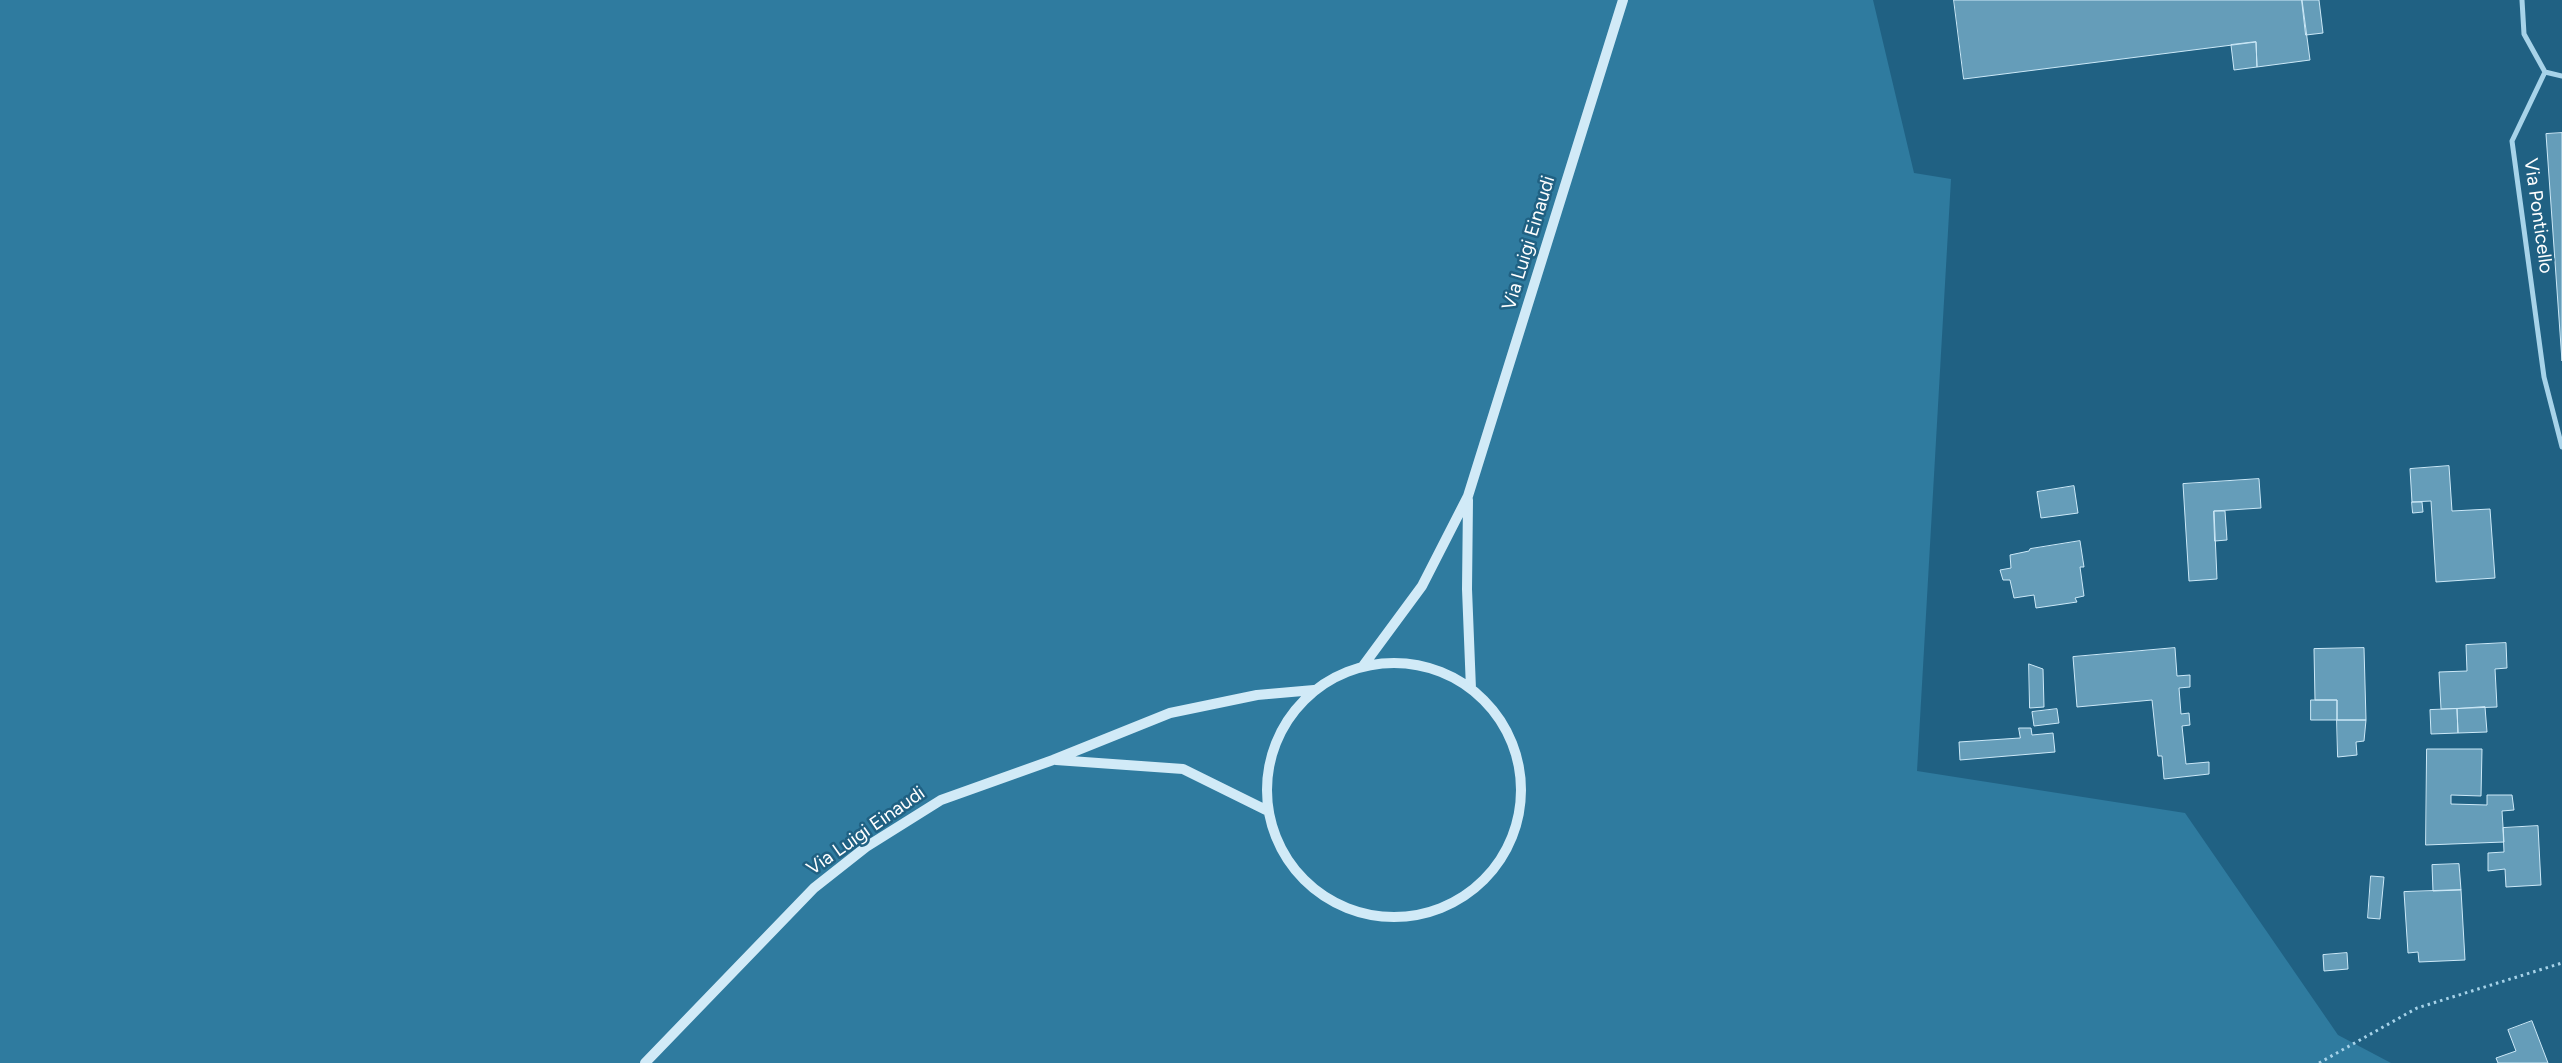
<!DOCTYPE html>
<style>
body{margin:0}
canvas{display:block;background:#206183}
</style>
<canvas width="2562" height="1063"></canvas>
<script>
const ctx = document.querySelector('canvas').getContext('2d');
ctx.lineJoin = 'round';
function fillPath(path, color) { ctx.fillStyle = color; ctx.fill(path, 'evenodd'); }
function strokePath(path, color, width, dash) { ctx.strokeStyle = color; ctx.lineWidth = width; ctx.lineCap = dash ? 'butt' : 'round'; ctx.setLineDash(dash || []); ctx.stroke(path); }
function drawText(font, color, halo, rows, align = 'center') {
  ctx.font = font + ' Figtree,sans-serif'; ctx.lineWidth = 5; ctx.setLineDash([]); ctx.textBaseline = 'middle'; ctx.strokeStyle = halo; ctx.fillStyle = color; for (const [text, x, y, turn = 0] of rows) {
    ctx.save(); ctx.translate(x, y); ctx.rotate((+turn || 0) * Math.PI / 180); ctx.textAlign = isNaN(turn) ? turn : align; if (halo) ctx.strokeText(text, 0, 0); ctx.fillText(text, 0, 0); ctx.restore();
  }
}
const green = new Path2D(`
 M0,0H1873L1914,173L1951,179L1917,771L2185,813L2338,1035L2391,1063H0Z`);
const building = new Path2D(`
 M1954,0H2302L2310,60L2257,67L2256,42L1964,79Z
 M2302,0H2319L2323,33L2306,35Z
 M2256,42L2257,67L2234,70L2231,45Z
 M2562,133V361L2546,134Z
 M2449,466L2452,511L2490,509L2495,578L2436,582L2431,501L2412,502L2410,469Z
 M2259,479L2261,508L2214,511L2217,579L2189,581L2183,484Z
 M2074,486L2078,513L2041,518L2037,492Z
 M2412,502H2422L2423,512L2413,513Z
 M2214,511H2225L2227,540L2215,541Z
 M2080,541L2084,567H2080L2084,596L2075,598L2077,602L2036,608L2034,595L2014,598L2010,580H2003L2000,570L2011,568L2010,555L2029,551L2030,549Z
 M2506,643L2507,668L2495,669L2497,707L2441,709L2439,672L2467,671L2466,645Z
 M2175,648L2177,676L2190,675V687L2179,688L2181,714L2189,713L2190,725L2182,726L2186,764L2209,762V774L2164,779L2162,756H2158L2152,700L2077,707L2073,657Z
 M2364,648L2366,720H2337V700H2315L2314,649Z
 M2029,664L2043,669L2044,707L2030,708Z
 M2311,700H2337V720H2311Z
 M2485,707L2487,732L2458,733L2457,709Z
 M2057,709L2059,723L2034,726L2032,712Z
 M2457,709L2458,733L2431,734L2430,710Z
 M2337,720H2366L2364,741L2356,742L2357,755L2338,757Z
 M2019,728H2031L2032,735L2053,733L2055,752L1960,760L1959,742L2020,738Z
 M2427,749H2482L2481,796L2451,795V804L2487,805V795H2512L2514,810L2502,811L2504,842L2426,845Z
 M2538,826L2541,885L2506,887L2505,869L2488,871V853L2504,852L2503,828Z
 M2459,864L2461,890L2433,891L2432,865Z
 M2371,876L2384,877L2380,919L2368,918Z
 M2461,890L2465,960L2419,962L2418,952L2408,953L2404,892Z
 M2347,953L2348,969L2324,971L2323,955Z
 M2532,1021L2548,1063H2498L2496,1058L2516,1051L2508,1030Z`);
const path = new Path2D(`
 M2319,1063L2417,1008L2562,963`);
const street = new Path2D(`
 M2522,0L2524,34L2545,72
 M2545,72L2512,141L2544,377L2562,447
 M2545,72L2562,76`);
const secondary = new Path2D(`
 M1468,500L1467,589L1471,689
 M1267 790a127 127 0 1 1 254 0a127 127 0 1 1-254 0Z
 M1363,666L1422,586L1468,496L1623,0
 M1056,760L1183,769L1268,811
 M645,1063L814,888L866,847L941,800L1053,760L1170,713L1257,695L1314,690`);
const streetNames = [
 ["Via Ponticello",2538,216,82],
 ["Via Luigi Einaudi",1529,243,-73],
 ["Via Luigi Einaudi",866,831,-35]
];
fillPath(green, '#2f7b9f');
fillPath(building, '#659db9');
strokePath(building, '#cbe8f7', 1);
strokePath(path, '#a7d3e9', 3, [2.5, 4]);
strokePath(street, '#a7d3e9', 5);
strokePath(secondary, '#d1eaf7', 10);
drawText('19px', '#fff', '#206183', streetNames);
</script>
